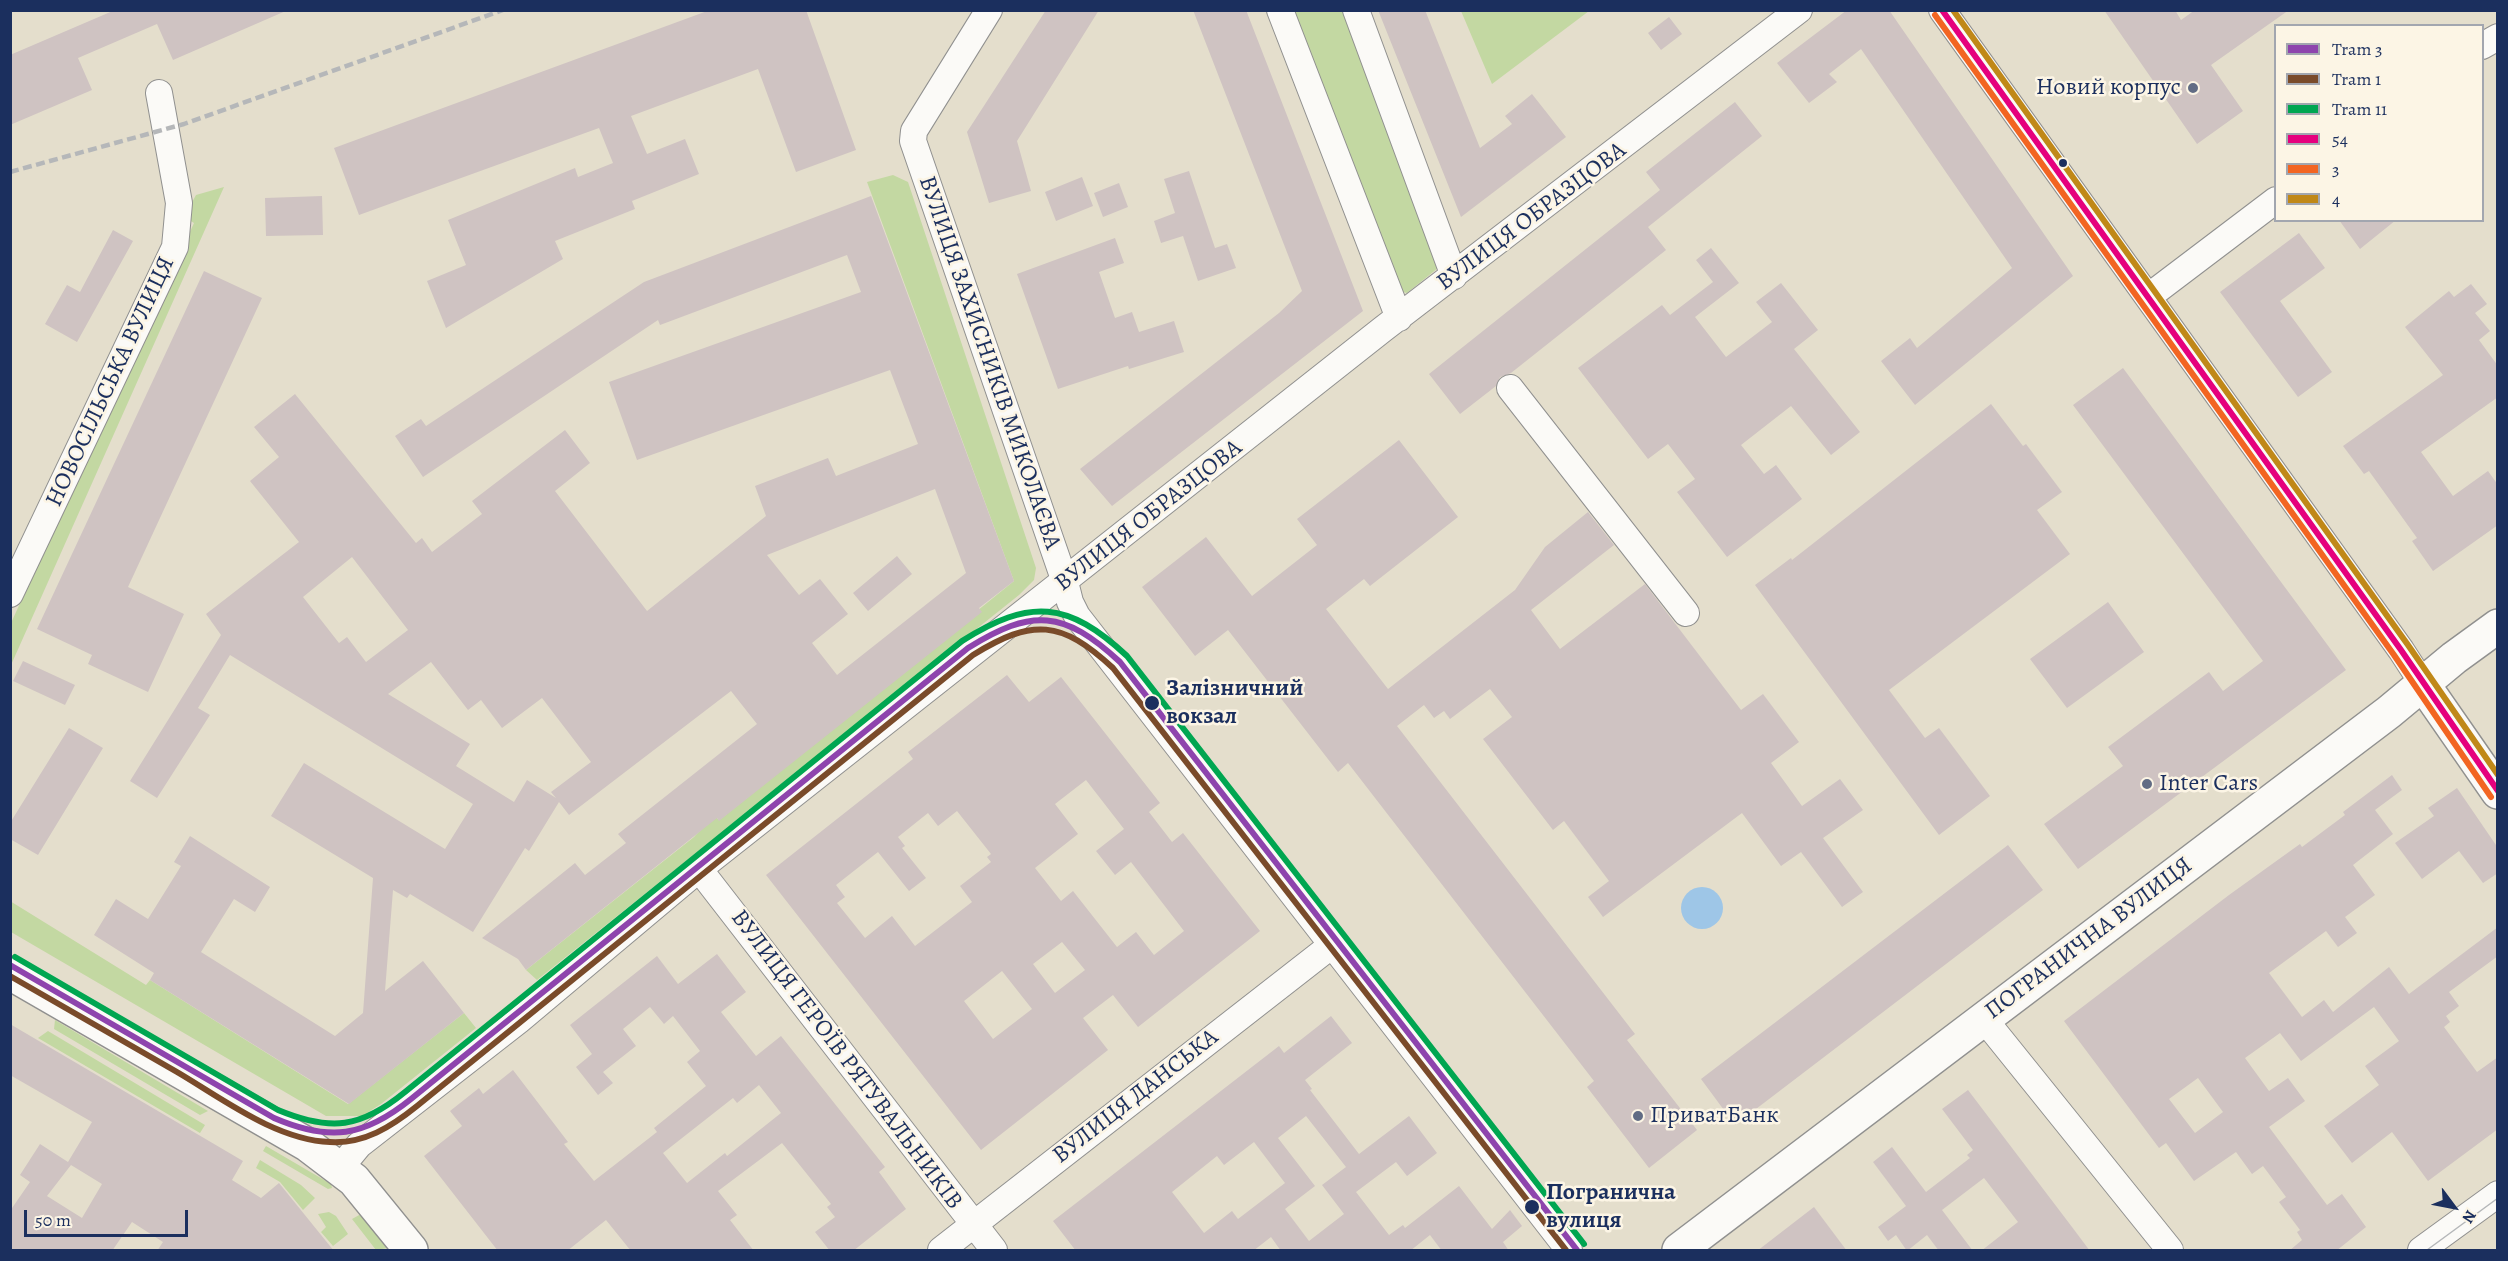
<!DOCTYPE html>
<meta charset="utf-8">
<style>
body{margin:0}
#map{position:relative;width:2508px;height:1261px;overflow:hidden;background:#e4decc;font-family:Alegreya,serif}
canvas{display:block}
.frame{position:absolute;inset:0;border:12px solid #1b2f5e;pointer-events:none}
.legend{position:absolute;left:2274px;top:24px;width:210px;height:198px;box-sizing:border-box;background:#fcf5e5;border:2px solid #a2a6af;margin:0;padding:8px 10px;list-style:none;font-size:18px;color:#1b2f5e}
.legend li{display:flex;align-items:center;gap:12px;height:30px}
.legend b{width:30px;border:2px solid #a2a6af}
.north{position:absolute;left:2424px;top:1177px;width:60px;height:60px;-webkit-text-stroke:4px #fcf5e5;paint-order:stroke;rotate:122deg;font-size:16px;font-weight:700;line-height:24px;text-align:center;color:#1b2f5e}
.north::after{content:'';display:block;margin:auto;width:21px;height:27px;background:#1b2f5e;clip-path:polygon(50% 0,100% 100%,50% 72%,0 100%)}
.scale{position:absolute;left:24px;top:1210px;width:164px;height:27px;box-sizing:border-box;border:3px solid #1b2f5e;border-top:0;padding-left:8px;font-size:18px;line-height:21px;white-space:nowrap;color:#1b2f5e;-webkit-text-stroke:4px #fcf5e5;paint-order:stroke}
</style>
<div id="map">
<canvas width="2508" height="1261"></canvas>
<div class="frame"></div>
<ul class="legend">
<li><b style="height:8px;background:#8e44ad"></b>Tram 3</li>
<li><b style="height:8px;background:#7a4b2a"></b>Tram 1</li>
<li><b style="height:8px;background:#00a651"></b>Tram 11</li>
<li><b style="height:8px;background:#e5007d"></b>54</li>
<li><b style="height:8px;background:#f26522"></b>3</li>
<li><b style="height:8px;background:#c08818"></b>4</li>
</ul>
<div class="north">N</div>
<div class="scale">50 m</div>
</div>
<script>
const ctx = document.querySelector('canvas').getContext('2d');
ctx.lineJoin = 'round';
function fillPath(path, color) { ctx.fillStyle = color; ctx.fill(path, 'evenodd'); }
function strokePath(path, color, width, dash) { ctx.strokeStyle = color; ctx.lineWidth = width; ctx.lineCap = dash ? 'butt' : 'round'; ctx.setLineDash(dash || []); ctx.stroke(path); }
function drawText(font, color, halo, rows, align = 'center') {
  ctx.font = font + ' Alegreya,serif'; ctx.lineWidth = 5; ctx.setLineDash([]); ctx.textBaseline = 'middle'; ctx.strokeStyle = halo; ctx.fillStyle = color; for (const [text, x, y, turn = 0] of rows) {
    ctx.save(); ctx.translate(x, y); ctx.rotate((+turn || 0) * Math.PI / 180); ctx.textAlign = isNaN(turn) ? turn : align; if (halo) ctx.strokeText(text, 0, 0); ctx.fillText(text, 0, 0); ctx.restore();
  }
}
const green = new Path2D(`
 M1289,11H1344L1431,239L1438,268L1407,293L1399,291Z
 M1461,11H1589L1492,84Z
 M893,175L908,182L1036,568L1034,580L1019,595L537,980L526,970L694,837L714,815L719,820L1014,581L867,182Z
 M224,187L11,665V623L194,223L184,217L196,195Z
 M10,901L146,985L150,980L348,1104L464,1013L476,1028L381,1104L362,1116H326L11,932Z
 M55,1020L208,1111L200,1115L54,1029Z
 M48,1031L205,1125L200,1133L38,1038Z
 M266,1146L331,1184L332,1188L328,1189L263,1151Z
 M260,1160L301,1185L315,1198L303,1210L280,1182L256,1168Z
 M329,1212L336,1216L348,1234L333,1246L321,1232L326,1227L318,1214Z
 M361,1214L388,1248L376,1250L352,1219Z`);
const water = new Path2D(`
 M1681 908a21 21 0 1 1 42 0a21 21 0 1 1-42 0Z`);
const building = new Path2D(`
 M115,10H288L173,60L157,24L78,58L92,90L10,125V55Z
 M710,10H806L856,150L796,172L758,69L631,116L647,154L685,139L699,174L632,201L635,209L555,241L563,259L446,328L427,281L466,265L448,220L575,168L578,177L613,163L599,128L359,215L334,148Z
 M1046,10H1099L1017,141L1031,191L989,203L967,132Z
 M1193,10H1246L1363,311L1112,506L1080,469L1279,313L1302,291Z
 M1378,10H1425L1480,148L1512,124L1505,116L1532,94L1566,137L1461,217Z
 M1847,10H1889L2073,276L1915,405L1881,361L1910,338L1917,348L2012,268L1861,49L1829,74L1837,82L1809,103L1777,63Z
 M2104,10H2175L2181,20L2195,10H2289L2211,65L2243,111L2197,144Z
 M1669,17L1682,34L1661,50L1648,33Z
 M1735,102L1762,136L1648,227L1666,250L1511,373L1500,377L1496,386L1460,414L1429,374L1660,190L1646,172Z
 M1189,171L1215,248L1227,244L1236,268L1198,281L1183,236L1161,243L1154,221L1175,213L1164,179Z
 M1082,177L1093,206L1056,221L1045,192Z
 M1119,183L1128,207L1103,217L1094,193Z
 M322,196L323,235L266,236L265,198Z
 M871,196L1014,581L979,608L982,612L719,821L717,818L526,970L518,959L482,938L575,863L585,875L626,843L618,834L757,724L731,691L569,815L559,802L529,851L525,848L473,932L410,894L407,898L393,890L385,991L423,961L464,1013L349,1104L150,980L154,973L94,935L116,899L148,919L181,866L174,862L190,836L270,887L255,912L234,899L201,952L335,1036L363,1013L373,878L271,816L304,763L445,849L473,804L230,655L198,708L210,715L157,798L130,781L221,635L206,614L299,542L250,481L279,457L254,427L295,394L416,543L422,538L432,552L482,514L472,501L565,430L590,463L555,491L647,611L766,516L755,486L828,458L836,476L918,444L890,370L637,460L609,382L861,292L847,255L660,325L658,320L423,477L395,436L421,419L426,426L644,282ZM935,489L966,573L837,675L812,643L848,614L820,579L799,595L767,555ZM352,557L408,630L366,662L347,637L339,643L303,597ZM431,662L468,710L481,700L502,728L542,698L591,762L551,792L556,798L527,780L514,802L456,766L470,744L388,694Z
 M2339,220H2396L2360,249Z
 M113,230L133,241L77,342L45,324L67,285L80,292Z
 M2299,233L2325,268L2280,301L2332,372L2298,397L2220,292Z
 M1115,238L1124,263L1099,272L1115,318L1132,312L1139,332L1174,321L1184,352L1129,369L1128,366L1058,389L1017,274Z
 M1711,248L1739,283L1695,317L1726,357L1772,322L1756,302L1781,283L1818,330L1794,349L1860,432L1831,455L1791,406L1741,445L1764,474L1776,465L1802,499L1727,557L1677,492L1695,479L1668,444L1648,459L1578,368L1662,305L1670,315L1713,282L1696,260Z
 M204,271L262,298L128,587L184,614L148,692L88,664L92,655L37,629Z
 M2471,284L2487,304L2475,313L2490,331L2479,340L2498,366V397L2421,452L2453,496L2488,471L2498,485V525L2433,571L2412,541L2417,538L2369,471L2364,474L2343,446L2443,375L2405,327L2449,291L2454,297Z
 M2123,368L2346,670L2078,869L2044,824L2123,766L2108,747L2209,672L2223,691L2263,661L2073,405Z
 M1991,404L2023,446L2026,444L2062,492L2037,510L2070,554L1889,690L1925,738L1939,728L1990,796L1939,835L1755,585L1791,558L1792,560Z
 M1399,440L1458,517L1370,586L1364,579L1326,609L1388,689L1515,590L1545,547L1588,512L1614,545L1531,610L1560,649L1645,584L1741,710L1763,694L1799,742L1771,763L1802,806L1840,779L1863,810L1823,838L1863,892L1842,907L1801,852L1781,866L1742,813L1603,917L1588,897L1609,881L1564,821L1553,830L1483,739L1512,717L1490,689L1450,719L1444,711L1434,718L1424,705L1397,726L1635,1034L1627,1040L1697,1130L1649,1168L1587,1087L1594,1081L1348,763L1338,772L1228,630L1195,656L1142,587L1206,537L1252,596L1317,545L1297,519Z
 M897,556L912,574L868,611L853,593Z
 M2108,602L2144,652L2067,708L2030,659Z
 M23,661L75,685L65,705L13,681Z
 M1007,675L1029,702L1061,677L1160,803L1149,812L1172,842L1183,833L1260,931L1138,1027L1113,995L1083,1018L1108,1050L981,1150L766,875L913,759L908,752ZM1086,780L1124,829L1096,851L1115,875L1131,862L1184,931L1154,955L1136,932L1117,947L1073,891L1061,901L1035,868L1078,834L1055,804ZM957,811L991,854L987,857L991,862L960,886L972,902L915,946L892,916L865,938L837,903L845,897L836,885L878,852L909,891L926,878L902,848L905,846L898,837L928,813L938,826ZM1062,942L1085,970L1055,993L1033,964ZM1002,971L1032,1009L993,1039L964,1001Z
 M69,728L103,748L38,855L10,839V823Z
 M2392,775L2402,790L2375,810L2393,834L2353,865L2375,895L2345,917L2357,933L2338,947L2326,931L2269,973L2302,1017L2324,1000L2333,1012L2389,967L2409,994L2498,927V956L2449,992L2459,1006L2446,1016L2450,1022L2444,1027L2477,1072L2498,1057V1129L2428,1181L2392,1132L2352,1163L2324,1126L2379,1085L2365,1066L2399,1041L2374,1007L2301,1061L2280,1033L2245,1058L2269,1091L2288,1078L2305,1101L2269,1127L2327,1205L2342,1194L2366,1227L2336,1251H2289L2302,1240L2297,1232L2300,1230L2279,1202L2286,1197L2263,1166L2252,1174L2236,1152L2194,1181L2166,1143L2159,1148L2064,1021L2229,895L2300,844L2302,847L2345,815L2343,812ZM2198,1078L2223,1112L2195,1133L2169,1099Z
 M2457,788L2498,848V873L2483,883L2459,851L2422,879L2395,843L2434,816L2428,808Z
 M2008,845L2043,890L1735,1125L1701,1079Z
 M717,954L746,992L721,1012L756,1056L781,1036L885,1167L879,1172L906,1209L853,1251H830L815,1232L835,1217L827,1207L831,1204L782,1143L718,1191L737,1215L730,1220L754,1251H631L606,1220L567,1251H498L424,1156L462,1126L450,1111L479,1088L483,1094L513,1070L568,1142L564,1144L594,1181L657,1132L654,1128L706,1086L687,1062L700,1051L673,1016L664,1024L650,1007L623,1029L636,1046L603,1072L613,1083L598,1095L576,1067L592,1054L570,1025L657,956L678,984ZM759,1085L781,1113L727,1156L725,1153L687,1183L663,1153L733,1098L737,1103Z
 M1331,1016L1352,1043L1305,1080L1312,1089L1310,1090L1359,1154L1409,1116L1437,1153L1407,1176L1396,1162L1356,1192L1389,1235L1403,1225L1405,1228L1459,1186L1492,1229L1510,1210L1522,1226L1503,1242L1509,1251H1442L1430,1235L1410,1251H1281L1271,1237L1253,1251H1076L1053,1221L1279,1046L1284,1053ZM1306,1116L1346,1167L1322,1185L1344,1214L1309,1241L1285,1209L1315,1186L1278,1138ZM1254,1142L1285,1183L1238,1219L1232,1211L1204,1233L1172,1192L1217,1156L1224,1165Z
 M10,1024L243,1161L232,1180L261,1198L279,1183L334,1251H157L163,1242L132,1222L112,1251H10V1211L30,1182L20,1175L40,1144L68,1162L92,1122L10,1075ZM71,1165L102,1184L82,1218L47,1196Z
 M1968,1090L2072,1227L2090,1251H1981L2018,1222L1984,1178L1942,1210L1973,1251H1939L1927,1235L1907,1251L1896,1235L1888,1241L1878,1227L1906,1206L1873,1162L1892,1147L1926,1192L1970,1158L1967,1155L1973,1150L1942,1109Z
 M1814,1207L1847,1251H1757Z`);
const street = new Path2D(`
 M989,10L914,131L913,141L1065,582L1070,602L1077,616L1569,1250
 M1280,10L1399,318
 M1356,10L1454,276
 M1942,10L2401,650L2423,684
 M2482,46L2498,37
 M2148,297L2276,200
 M1510,388L1686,613
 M10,594L175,247L179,203L159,93
 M699,869L994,1250
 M1984,1019L2170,1250
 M340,1168L359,1145L518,1021L699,869L1383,329L1799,10
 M941,1250L1332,945
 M2421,1250L2498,1194`);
const secondary = new Path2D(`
 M2423,684L2498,792
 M10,973L308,1145L354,1180L411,1250
 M1679,1250L2389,712L2454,658L2498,626`);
const tram = new Path2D(`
 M2427,1250L2498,1198`);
const rail = new Path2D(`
 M10,172L184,124L503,10`);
const bus1 = new Path2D(`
 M1942,10L2401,650L2498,791`);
const bus2 = new Path2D(`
 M1935,15L2394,655L2491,797`);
const bus3 = new Path2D(`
 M1953,10L2408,645L2498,775`);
const tram1 = new Path2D(`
 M10,965L274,1118C330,1142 364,1137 411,1099L968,648C1032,608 1064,610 1120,662L1577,1250`);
const tram2 = new Path2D(`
 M10,976C66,1008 122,1040 177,1072C223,1099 276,1140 330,1142C364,1144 391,1127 417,1106L973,655C1033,618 1061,620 1113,668L1566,1250`);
const tram3 = new Path2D(`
 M15,957L278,1110C331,1132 361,1128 405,1092L962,641C1030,598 1068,601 1127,656L1584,1244`);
const markers = [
 [2193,88,6,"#616c84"],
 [2063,163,5,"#1b2f5e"],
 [1152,703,8,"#1b2f5e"],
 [2147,784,6,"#616c84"],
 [1638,1116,6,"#616c84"],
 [1532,1207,8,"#1b2f5e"]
];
const poiNames = [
 ["Новий корпус",2181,88,"right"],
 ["Inter Cars",2159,784],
 ["ПриватБанк",1650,1116]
];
const streetNames = [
 ["ВУЛИЦЯ ОБРАЗЦОВА",1532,217,-37],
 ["ВУЛИЦЯ ЗАХИСНИКІВ МИКОЛАЄВА",989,363,71],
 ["НОВОСІЛЬСЬКА ВУЛИЦЯ",111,382,-65],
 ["ВУЛИЦЯ ОБРАЗЦОВА",1149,516,-38],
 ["ПОГРАНИЧНА ВУЛИЦЯ",2089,939,-37],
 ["ВУЛИЦЯ ГЕРОЇВ РЯТУВАЛЬНИКІВ",846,1060,53],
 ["ВУЛИЦЯ ДАНСЬКА",1136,1097,-38]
];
const stopNames = [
 ["Залізничний",1166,689],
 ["вокзал",1166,717],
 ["Погранична",1546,1193],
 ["вулиця",1546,1221]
];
fillPath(green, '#c3d8a2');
fillPath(water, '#9ec6e7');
fillPath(building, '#cfc3c2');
strokePath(street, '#90908f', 28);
strokePath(secondary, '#90908f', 36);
strokePath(street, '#fbfaf7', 26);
strokePath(secondary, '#fbfaf7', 33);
strokePath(tram, '#b5b7b9', 1.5);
strokePath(rail, '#b5b7b9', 4.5, [9, 4.5]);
strokePath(bus1, '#e5007d', 6);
strokePath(bus2, '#f26522', 6);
strokePath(bus3, '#c08818', 6);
strokePath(tram1, '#8e44ad', 6);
strokePath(tram2, '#7a4b2a', 6);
strokePath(tram3, '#00a651', 6);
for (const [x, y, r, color] of markers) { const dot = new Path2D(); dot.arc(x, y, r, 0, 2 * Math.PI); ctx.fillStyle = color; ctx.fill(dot); strokePath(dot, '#fcf5e5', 2); }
drawText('24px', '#1b2f5e', '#fcf5e5', poiNames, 'left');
drawText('24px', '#1b2f5e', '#fcf5e5', streetNames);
drawText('bold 24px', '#1b2f5e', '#fcf5e5', stopNames, 'left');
</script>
